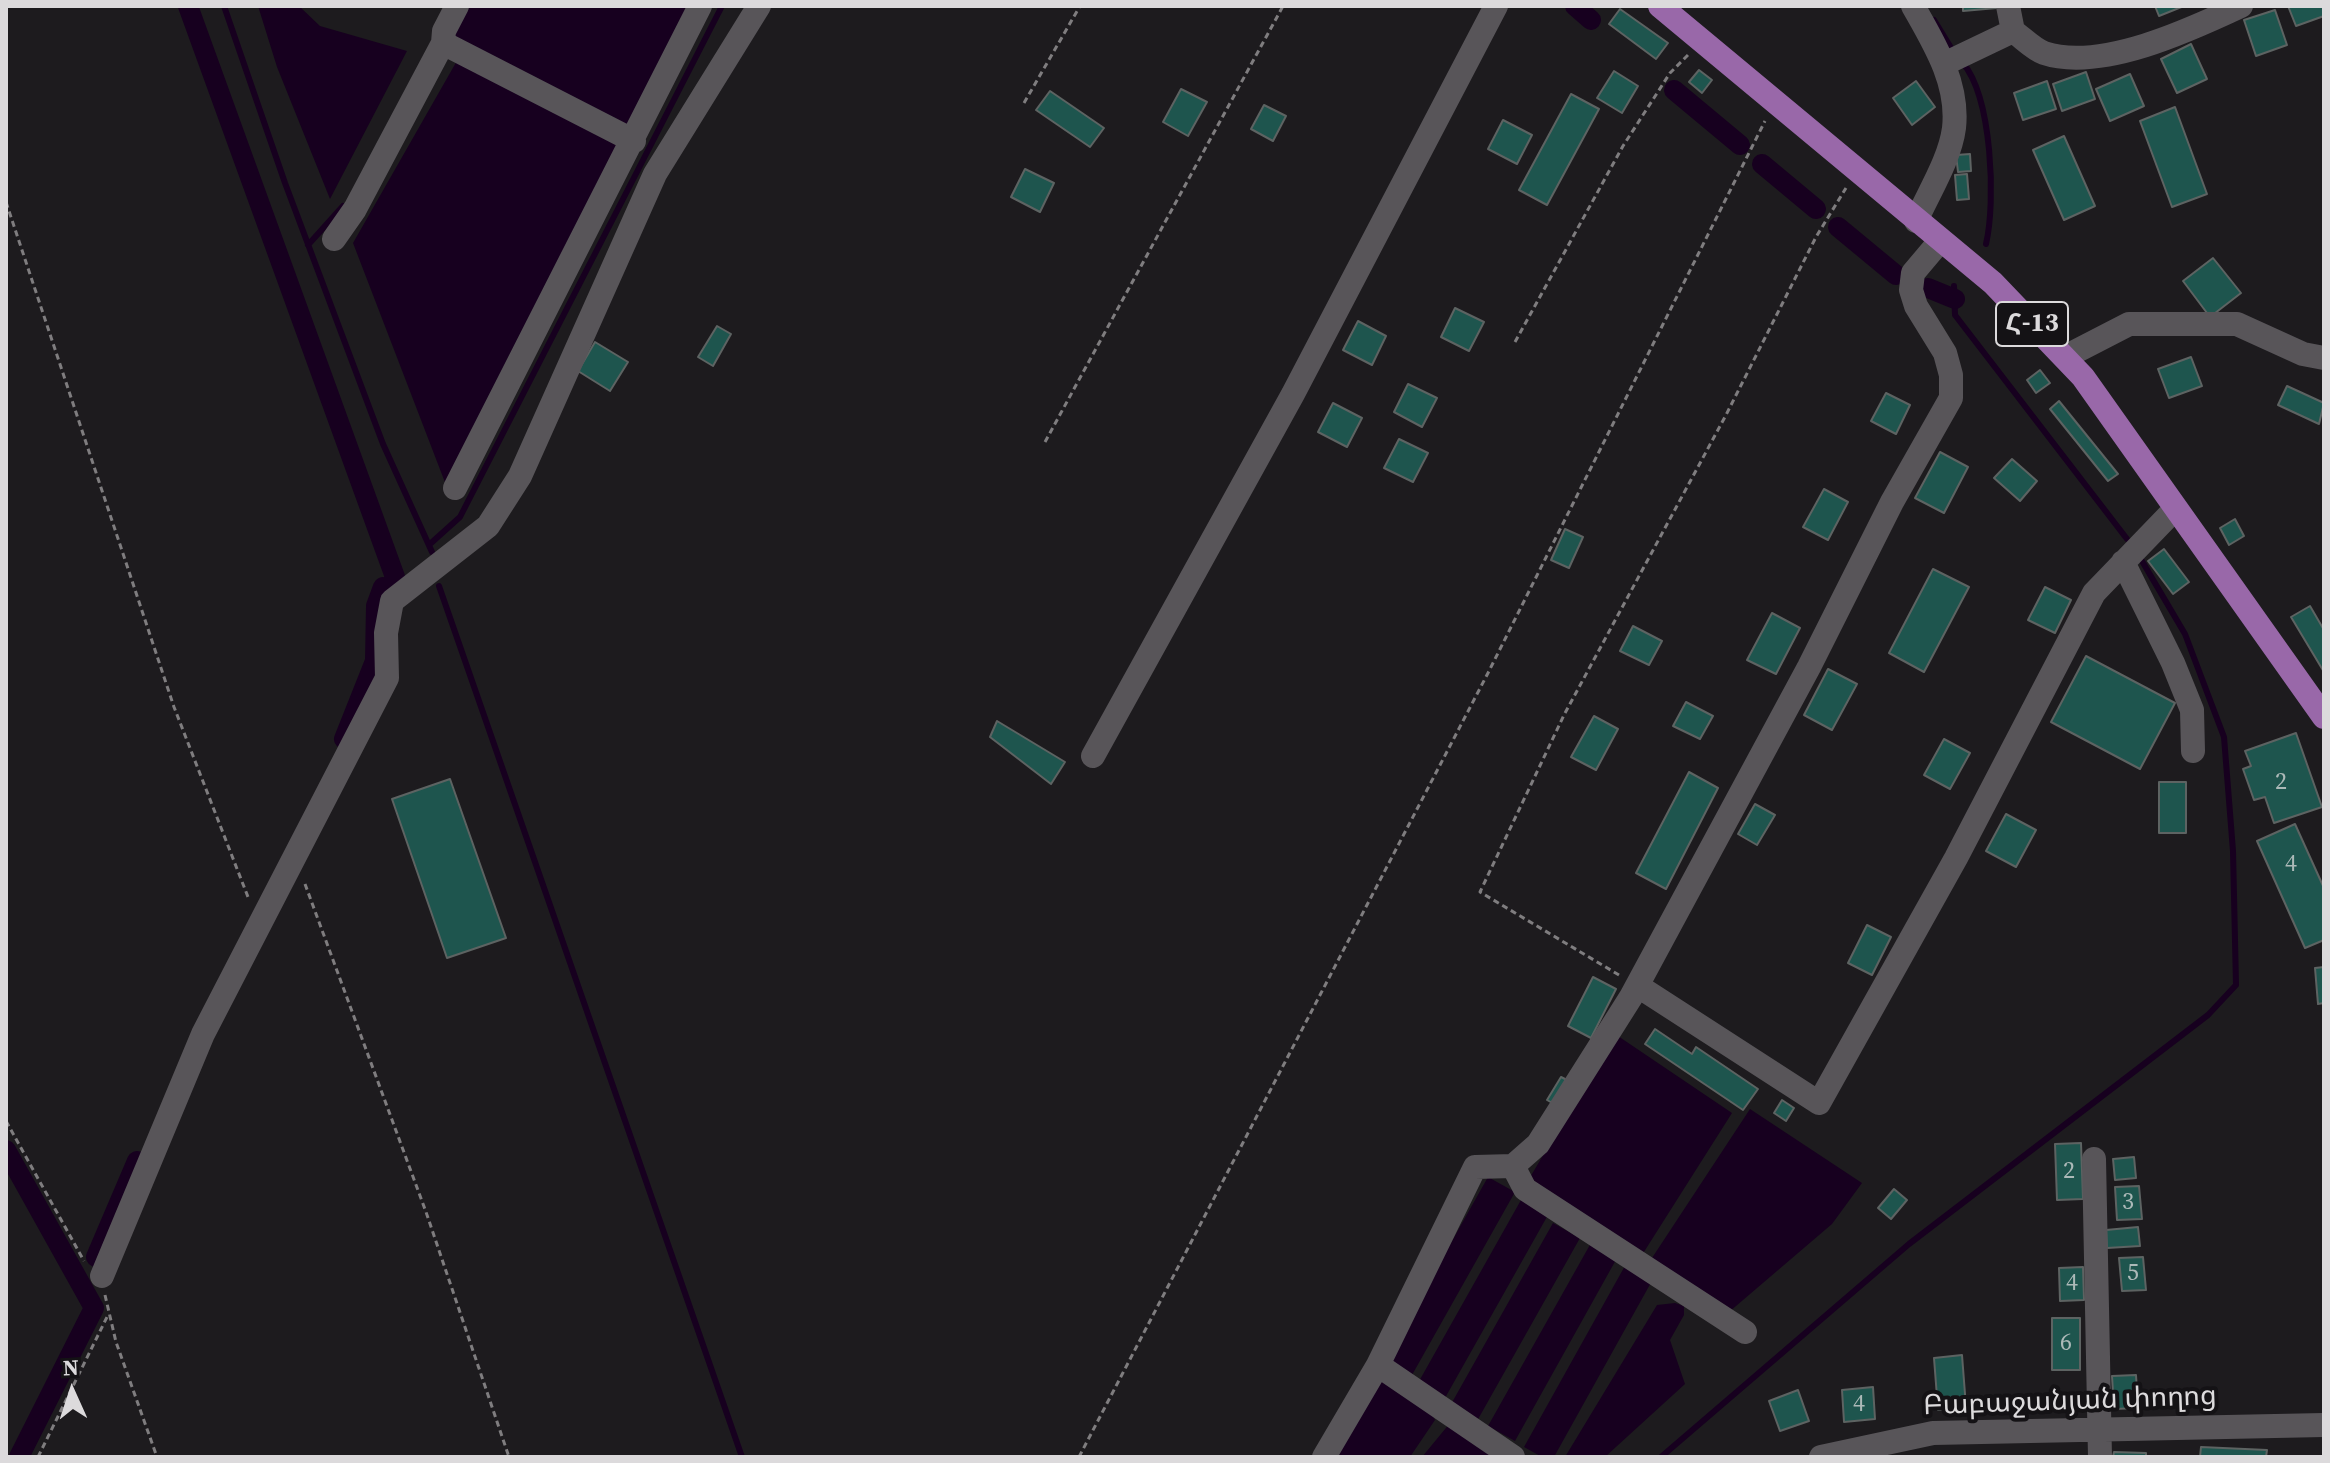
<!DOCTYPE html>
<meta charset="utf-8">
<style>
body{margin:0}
#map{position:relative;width:2330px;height:1463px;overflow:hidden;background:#1d1b1e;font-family:"Source Serif 4",serif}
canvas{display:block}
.frame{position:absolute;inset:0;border:8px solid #dcdadc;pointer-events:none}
.north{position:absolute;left:32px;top:1351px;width:80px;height:80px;-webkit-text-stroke:6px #141215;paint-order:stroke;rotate:357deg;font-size:22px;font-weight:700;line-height:32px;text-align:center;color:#dcdadc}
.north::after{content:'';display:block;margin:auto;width:28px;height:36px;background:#dcdadc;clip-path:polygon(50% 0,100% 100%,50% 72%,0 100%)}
</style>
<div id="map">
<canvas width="2330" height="1463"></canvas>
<div class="frame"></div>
<div class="north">N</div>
</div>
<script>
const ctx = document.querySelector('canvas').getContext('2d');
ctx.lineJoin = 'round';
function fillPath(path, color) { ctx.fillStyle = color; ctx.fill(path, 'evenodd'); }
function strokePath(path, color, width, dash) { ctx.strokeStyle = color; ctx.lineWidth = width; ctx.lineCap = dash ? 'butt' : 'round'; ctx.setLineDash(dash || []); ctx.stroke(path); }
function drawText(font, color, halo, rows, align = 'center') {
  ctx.font = font + ' "Source Serif 4","Noto Sans Armenian",serif'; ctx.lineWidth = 8; ctx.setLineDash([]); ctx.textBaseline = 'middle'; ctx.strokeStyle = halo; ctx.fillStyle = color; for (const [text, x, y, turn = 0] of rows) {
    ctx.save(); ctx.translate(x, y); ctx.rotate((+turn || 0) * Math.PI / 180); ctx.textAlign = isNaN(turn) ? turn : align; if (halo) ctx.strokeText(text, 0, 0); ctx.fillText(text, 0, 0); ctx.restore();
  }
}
const water = new Path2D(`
 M258,6H299L320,26L407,51L330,199L277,67Z
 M462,6H692L629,126L448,33Z
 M458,59L625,144L446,485L353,243Z
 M1615,1034L1732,1113L1642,1255L1529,1179Z
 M1750,1109L1862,1183L1832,1224L1729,1312L1650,1261Z
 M1488,1177L1515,1192L1412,1375L1385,1360Z
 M1521,1200L1548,1215L1445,1398L1418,1383Z
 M1553,1223L1580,1238L1477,1421L1450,1406Z
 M1591,1243L1617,1258L1515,1441L1488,1426Z
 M1626,1264L1653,1279L1554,1457H1542L1524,1447Z
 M1675,1303L1684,1306V1315L1670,1340L1685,1384L1605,1457H1565L1657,1305Z
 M1385,1381L1429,1408L1435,1420L1410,1457H1334L1377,1382Z
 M1450,1423L1490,1449L1491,1457H1422Z`);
const stream = new Path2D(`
 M224,6L285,183L383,444L432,552
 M1934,20L1953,51
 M1963,63C1992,98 1996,201 1986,244
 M308,245L343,206
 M1954,286L1955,315L2127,539
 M430,544L460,517L722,6
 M439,586L742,1457
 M1661,1457L1909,1244L2208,1015L2236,985L2233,851L2224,737L2185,634L2142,561`);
const canal = new Path2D(`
 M188,6L395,577
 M1575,6L1591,20
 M1674,90L1740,145
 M1762,164L1816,209
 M1838,227L1896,275
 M1928,288L1955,299
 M344,739L375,661L376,606L383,587
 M6,1150L94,1308L19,1457
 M96,1257L137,1161`);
const building = new Path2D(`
 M1963,6H1996L1997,8L1963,11Z
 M2155,6H2184L2159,16Z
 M2288,6H2323L2324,16L2296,26Z
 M1620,9L1668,43L1656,59L1609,24Z
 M2275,10L2287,45L2256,56L2244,20Z
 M2191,44L2207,79L2177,93L2161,59Z
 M1699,70L1712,80L1702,93L1689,82Z
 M1614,71L1638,86L1622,113L1597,98Z
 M2086,72L2095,99L2062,111L2053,84Z
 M2130,74L2144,106L2110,121L2096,89Z
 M1916,81L1935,107L1912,125L1893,98Z
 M2047,81L2056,109L2023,120L2014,93Z
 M1181,89L1207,102L1188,136L1163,122Z
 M1050,91L1104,128L1090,147L1036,110Z
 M1571,94L1599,109L1547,205L1519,190Z
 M1264,105L1286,116L1273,141L1251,129Z
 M2175,107L2207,194L2172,207L2140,121Z
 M1503,120L1532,135L1517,164L1488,149Z
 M2064,136L2095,206L2064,220L2033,150Z
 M1970,154L1971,171L1958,172L1956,155Z
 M1025,169L1054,183L1040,212L1011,197Z
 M1967,174L1969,199L1957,200L1955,175Z
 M2213,258L2241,293L2210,317L2183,281Z
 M1455,308L1484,322L1469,351L1441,337Z
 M1358,321L1386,336L1372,365L1343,350Z
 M717,326L731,334L713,366L698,357Z
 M595,342L628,362L610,391L578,371Z
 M2191,357L2202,386L2169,398L2158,369Z
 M2040,370L2050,383L2036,393L2027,380Z
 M1408,384L1437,398L1422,427L1394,412Z
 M2287,386L2324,403L2319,424L2278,405Z
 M1886,393L1910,405L1896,434L1871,421Z
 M2059,401L2118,474L2108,481L2050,409Z
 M1333,403L1362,418L1347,447L1318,432Z
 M1399,439L1428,453L1413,482L1384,468Z
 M1940,452L1968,467L1944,513L1915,498Z
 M2012,459L2037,481L2020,501L1994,478Z
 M1824,489L1848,502L1828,540L1803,527Z
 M2235,519L2244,536L2229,545L2220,528Z
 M1565,529L1583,537L1569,568L1551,560Z
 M2164,549L2189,582L2173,594L2148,561Z
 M1933,569L1969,587L1924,672L1889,653Z
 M2045,587L2071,600L2055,633L2028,620Z
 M2310,606L2324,630V672L2291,617Z
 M1772,613L1800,628L1776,674L1747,660Z
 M1633,626L1662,641L1649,665L1620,651Z
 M2086,656L2175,703L2140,769L2051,722Z
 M1828,669L1857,684L1832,730L1804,715Z
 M1686,702L1713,716L1700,739L1673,726Z
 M1594,716L1618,729L1596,770L1571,757Z
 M997,721L1065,762L1051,784L990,737Z
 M2296,733L2322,807L2274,823L2265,797L2254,800L2243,769L2251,766L2245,751Z
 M1944,739L1970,753L1950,789L1924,775Z
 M1689,772L1718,788L1666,889L1636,873Z
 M450,779L506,938L447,958L392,799Z
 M2159,782H2186V833H2159Z
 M1755,804L1775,815L1757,845L1738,834Z
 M2006,814L2036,830L2016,867L1986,851Z
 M2295,824L2324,888V940L2305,948L2257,841Z
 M1867,925L1891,937L1872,975L1848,963Z
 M2324,967V1003L2318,1004L2315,968Z
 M1593,977L1616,989L1591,1038L1568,1026Z
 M1655,1029L1692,1054L1696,1047L1758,1089L1743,1110L1645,1044Z
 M1561,1077L1571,1082L1556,1105L1547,1100Z
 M1782,1100L1794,1108L1786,1121L1774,1113Z
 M2081,1143L2083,1199L2057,1200L2055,1144Z
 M2134,1157L2136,1178L2115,1180L2113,1159Z
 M2139,1186L2142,1219L2117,1220L2115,1187Z
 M1894,1189L1907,1200L1891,1219L1878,1208Z
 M2138,1227L2140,1246L2107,1248L2106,1230Z
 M2143,1257L2146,1290L2122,1291L2119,1258Z
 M2083,1267L2084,1300L2060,1301L2059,1268Z
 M2052,1318H2080V1370H2052Z
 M1962,1355L1966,1407L1938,1410L1934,1358Z
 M2136,1375L2138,1408L2114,1409L2112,1376Z
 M1873,1387L1875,1419L1844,1422L1842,1390Z
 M1798,1390L1809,1421L1780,1431L1769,1401Z
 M2201,1447L2267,1450L2266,1457H2200Z
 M2114,1452L2146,1453V1457H2113Z`);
const path = new Path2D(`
 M1024,103L1080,6
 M6,202L174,707L248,897
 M1515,342L1623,146L1670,73L1688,55
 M1045,442L1283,6
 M305,884L426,1212L509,1457
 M1619,975L1480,892L1564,715L1726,415L1816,237L1846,188
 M6,1121L84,1261
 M105,1295L116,1342L157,1457
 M38,1457L108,1315
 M1079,1457L1488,673L1765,121`);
const minor = new Path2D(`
 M1913,6C1934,43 1959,83 1954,128C1950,159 1929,192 1916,221
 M2008,6L2013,31C2023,38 2033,49 2044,53C2100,72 2190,30 2241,6
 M443,43L634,141
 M1944,64L2013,31
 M334,239L355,209L443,43L444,31L457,6
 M2065,357L2129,324H2237L2303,354L2324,358
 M455,488L700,6
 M2123,562L2173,663L2192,710L2193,751
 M1093,756L1293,394L1496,6
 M1638,986L1819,1103L1956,858L2094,593L2175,509
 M2094,1159L2100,1457
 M1513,1166L1525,1189L1745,1332
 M102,1276L203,1034L387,678L386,633L392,601L488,526L520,476L655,174L759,6
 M1378,1365L1513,1457
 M1324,1457L1378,1365L1475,1167L1513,1166L1538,1144L1631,997L1809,667L1892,502L1951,398V375L1945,353L1916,306L1911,290L1913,273L1940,241
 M1821,1457L1933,1433L2324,1425`);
const major = new Path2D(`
 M1660,6L1993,283L2083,377L2324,717`);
const numberNames = [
 ["2",2281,783],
 ["4",2291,865],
 ["2",2069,1172],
 ["3",2128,1203],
 ["5",2133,1274],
 ["4",2072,1284],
 ["6",2066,1344],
 ["4",1859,1405]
];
const shields = [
 [2032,324,72]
];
const shieldNames = [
 ["Հ-13",2032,324]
];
const streetNames = [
 ["Բաբաջանյան փողոց",2070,1402,-2]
];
fillPath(water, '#17001f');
strokePath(stream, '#17001f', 6);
strokePath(canal, '#17001f', 20);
fillPath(building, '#1e554e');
strokePath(building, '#5d6362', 2);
strokePath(path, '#7f7d7f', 3, [6, 4]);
strokePath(minor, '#585559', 24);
strokePath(major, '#9968a9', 24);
drawText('24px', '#acb9b8', null, numberNames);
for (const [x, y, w] of shields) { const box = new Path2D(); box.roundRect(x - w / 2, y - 22, w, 44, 6); ctx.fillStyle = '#141215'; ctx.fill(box); strokePath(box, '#dcdadc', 2); }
drawText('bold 26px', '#dcdadc', null, shieldNames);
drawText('28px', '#dcdadc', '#141215', streetNames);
</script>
